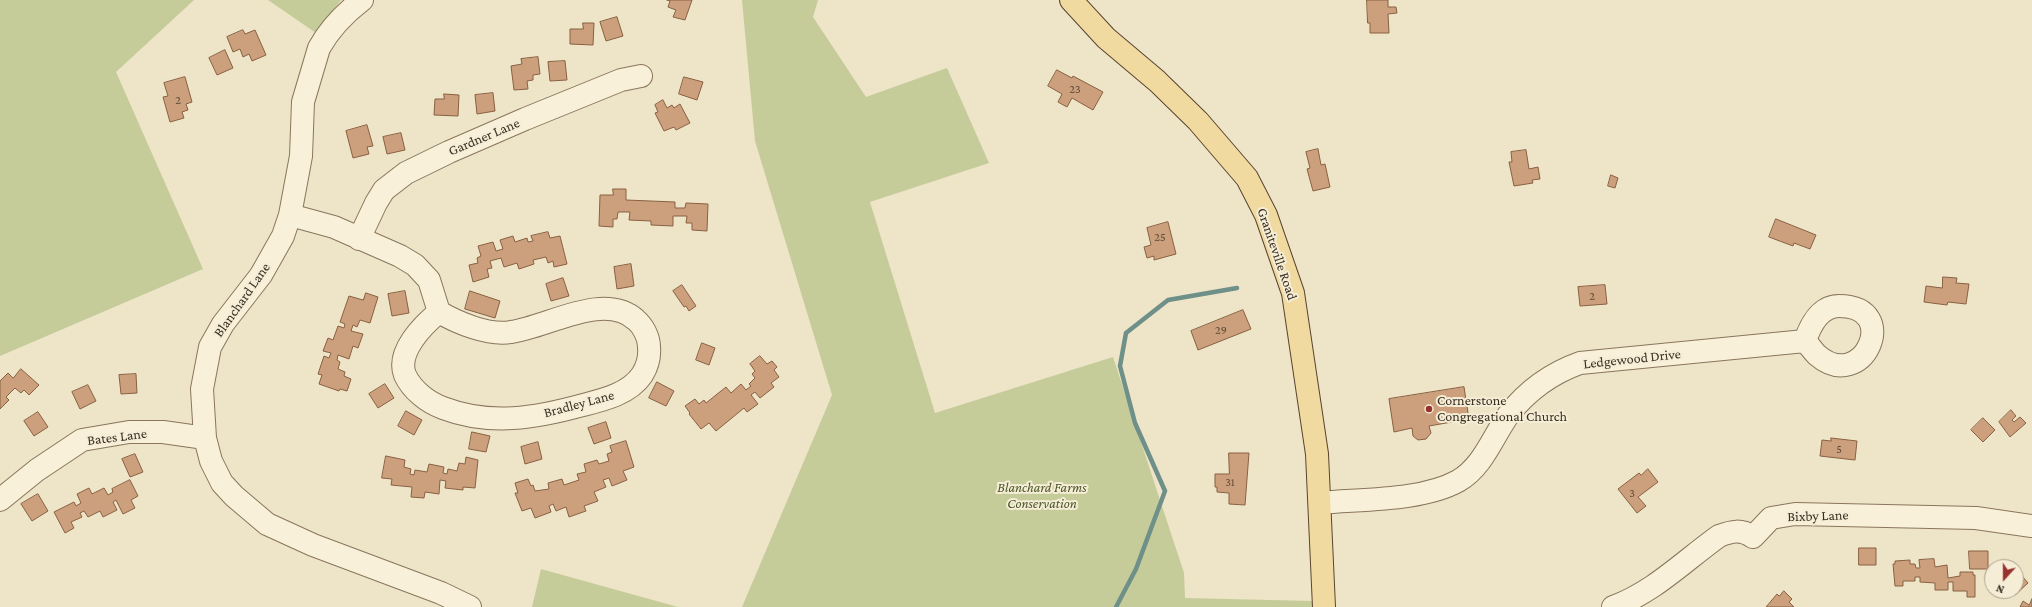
<!DOCTYPE html>
<style>
body{margin:0}
#map{position:relative;width:2032px;height:607px;overflow:hidden;background:#eee4c7;font-family:"Crimson Pro",serif}
canvas{display:block}
.north{position:absolute;left:1984px;top:559px;width:40px;height:40px;box-sizing:border-box;background:#f5edd6;border:1px solid #aaa08d;border-radius:50%;rotate:201deg;font-size:11px;font-weight:700;line-height:16px;text-align:center;color:#3a2d20}
.north::after{content:'';display:block;margin:auto;width:14px;height:18px;background:#98302d;clip-path:polygon(50% 0,100% 100%,50% 72%,0 100%)}
</style>
<div id="map">
<canvas width="2032" height="607"></canvas>
<div class="north">N</div>
</div>
<script>
const ctx = document.querySelector('canvas').getContext('2d');
ctx.lineJoin = 'round';
function fillPath(path, color) { ctx.fillStyle = color; ctx.fill(path, 'evenodd'); }
function strokePath(path, color, width, dash) { ctx.strokeStyle = color; ctx.lineWidth = width; ctx.lineCap = dash ? 'butt' : 'round'; ctx.setLineDash(dash || []); ctx.stroke(path); }
function drawText(font, color, halo, rows, align = 'center') {
  ctx.font = font + ' "Crimson Pro",serif'; ctx.lineWidth = 4; ctx.setLineDash([]); ctx.textBaseline = 'middle'; ctx.strokeStyle = halo; ctx.fillStyle = color; for (const [text, x, y, turn = 0] of rows) {
    ctx.save(); ctx.translate(x, y); ctx.rotate((+turn || 0) * Math.PI / 180); ctx.textAlign = isNaN(turn) ? turn : align; if (halo) ctx.strokeText(text, 0, 0); ctx.fillText(text, 0, 0); ctx.restore();
  }
}
const green = new Path2D(`
 M0,0H194L116,72L203,269L0,356Z
 M268,0H341L316,33Z
 M742,0H818L813,17L866,97L947,68L989,163L870,202L935,413L1113,357L1184,573L1185,598L1312,601V607H742L832,395L755,141Z
 M541,569L678,607H532Z`);
const stream = new Path2D(`
 M1116,607L1136,569L1165,491L1135,423L1120,366L1126,333L1168,300L1237,288`);
const building = new Path2D(`
 M667,0H692L685,20L673,17L676,10L668,7L670,1Z
 M1367,0H1388V7H1396L1397,13L1388,14L1389,33H1370V23H1368Z
 M617,17L623,36L606,41L600,22Z
 M583,23H594L593,45L570,44V29H583Z
 M243,30L245,34L255,30L266,55L252,61L249,54L243,57L240,49L233,52L227,37Z
 M225,50L233,68L217,75L209,58Z
 M538,57L540,74L533,75V80L527,81L528,89L514,90L511,66L522,64L521,59Z
 M565,61L567,80L550,81L548,62Z
 M1057,70L1072,78L1073,76L1103,92L1093,110L1072,98L1067,107L1058,102L1062,94L1048,86Z
 M185,77L192,102L186,104L188,110L182,112L184,118L170,122L163,97L168,96L164,83Z
 M684,77L703,82L697,100L679,94Z
 M493,93L495,111L477,114L475,95Z
 M444,94L459,95L458,116L434,115L435,99H444Z
 M663,100L667,108L672,105L674,108L680,104L690,123L676,130L674,127L664,131L655,113L658,112L655,105Z
 M367,125L373,146L367,147L369,154L353,158L346,131Z
 M401,133L405,150L387,154L383,137Z
 M1318,149L1321,165L1325,164L1330,187L1313,191L1307,169L1310,168L1306,152Z
 M1526,150L1529,169L1538,167L1540,179L1532,180L1533,183L1514,186L1509,162H1512L1511,152Z
 M1611,175L1618,178L1615,188L1608,186Z
 M613,189H626V200L675,202V208H685L686,203L708,204L707,231L692,230V223H686L687,216H673V226L651,225V221L629,220L630,212H618L617,219H613V227L599,226L600,195H613Z
 M1776,219L1816,235L1810,249L1794,243L1793,246L1769,237Z
 M1168,222L1176,254L1154,260V256L1147,258L1144,247L1151,245L1147,228Z
 M548,232L550,238L560,236L567,264L554,267L553,261L548,263L546,257L533,260L534,264L519,269L517,263L504,267L501,258L490,261L492,268L487,269L489,277L473,282L469,265L478,263L477,258L481,256L478,246L493,242L496,251L503,249L500,240L513,236L515,242L527,238L528,242L533,241L531,236Z
 M631,264L634,286L617,289L614,267Z
 M1943,277L1957,278L1956,283L1969,284L1966,304L1948,302L1947,305L1924,302L1926,286L1942,288Z
 M563,278L569,296L551,301L546,284Z
 M682,285L696,306L689,311L686,306L684,307L673,291Z
 M1605,285L1607,304L1580,306L1578,287Z
 M405,291L409,313L392,316L388,294Z
 M470,291L500,301L495,318L465,309Z
 M366,293L378,297L370,323L360,320L357,327L353,325L351,331L363,334L358,348L353,346L349,359L338,355L337,360L340,362L338,369L345,372L344,376L351,379L347,391L340,389L339,391L319,384L322,375L318,374L324,356L329,358L331,353L323,351L328,338L333,340L338,326L344,328L345,324L340,322L349,296L363,300Z
 M1243,310L1251,329L1198,350L1191,331Z
 M702,343L715,348L709,365L696,360Z
 M760,356L767,364L772,361L777,367L774,370L779,377L771,383L774,387L760,398L755,392L751,395L758,404L747,412L744,408L716,431L709,423L701,429L689,414L690,413L685,406L695,399L699,404L704,400L706,403L726,387L731,393L741,384L746,390L751,386L749,384L755,378L752,374L755,371L750,364Z
 M21,369L39,385L29,395L24,390L21,393L15,388L6,397L9,400L0,409V381L8,373L13,378Z
 M136,374L137,393L121,394L119,375Z
 M657,382L674,391L666,406L649,398Z
 M385,384L394,398L378,408L369,394Z
 M88,385L96,401L80,409L72,392Z
 M1464,387L1469,419L1429,426L1431,433L1426,439L1418,440L1413,436L1412,428L1394,432L1389,399Z
 M2011,410L2016,416L2012,420L2014,422L2020,417L2026,423L2010,437L1999,422Z
 M406,411L422,420L414,435L398,426Z
 M38,412L48,427L34,436L24,421Z
 M1983,418L1995,430L1983,442L1971,430Z
 M606,422L611,438L594,444L588,428Z
 M472,432L490,436L486,452L469,449Z
 M1831,438L1857,441L1855,460L1820,456L1822,440L1831,441Z
 M626,441L634,467L623,471L627,480L612,486L609,478L603,480L606,487L594,492L598,501L584,506L586,511L569,517L566,507L556,511L553,504L549,506L551,512L535,518L531,508L522,511L515,493H518L515,483L528,479L531,486L533,485L535,491L549,489L548,483L562,479L564,485L579,480L577,474L586,472L584,464L597,460L599,464L609,461L607,454L612,452L610,446Z
 M538,442L542,459L525,464L521,447Z
 M1229,453H1249L1245,505L1229,504V493L1217,492V487H1215V474H1229Z
 M135,454L143,472L130,477L122,459Z
 M386,456L405,460L404,467L411,469L410,474L414,475L415,470L427,472L429,464L444,467L443,473L447,474L448,469L457,471L459,463L465,464L466,457L478,460L475,488L463,487V490L445,488L446,481L440,480L439,494L425,492L424,498L411,497L412,487L391,485L392,479L382,478Z
 M1648,469L1658,482L1638,497L1646,506L1637,513L1618,489L1639,473L1641,475Z
 M130,480L138,496L131,500L135,508L123,514L116,500L113,502L117,510L103,517L100,511L88,517L84,511L80,513L82,517L71,522L74,528L65,533L54,512L74,502L76,506L81,503L77,494L89,488L92,494L104,488L108,495L113,492L112,489Z
 M38,494L48,511L32,521L21,504Z
 M1859,548H1876V565H1859Z
 M1969,551H1988V569H1970Z
 M1934,559L1935,567L1947,565L1948,578L1960,576V572H1973V575H1975V597H1967V591H1953V582H1948V590H1935V583L1920,582V577H1915V581H1903V586H1895L1893,564H1895V561L1910,560V564H1915L1916,568H1920L1919,560Z
 M2017,570L2028,583L2015,595L2011,591H2016Z
 M1784,591L1792,599L1789,602L1794,607H1766L1777,594L1779,596Z
 M2032,599V607H2020L2023,601L2029,605Z`);
const minor = new Path2D(`
 M362,0C345,13 329,30 319,48L303,102L301,156L290,215L283,236L261,275L223,324L210,347L202,389L205,438L211,461L222,483L234,496L267,524L313,545L441,593L470,607
 M290,215L334,227L400,256L415,265L429,280L439,312C458,323 489,336 511,332C548,327 604,291 636,320C643,326 649,337 649,347C650,357 647,367 642,375C629,394 603,400 583,405C536,418 490,426 443,408C427,402 412,390 405,375C396,352 423,325 439,312
 M359,239L376,203L384,190L406,173L449,152L525,119L621,80L641,76
 M0,500L37,470L82,440L129,432H163L205,438
 M1320,503C1361,499 1422,501 1458,481C1483,467 1493,436 1509,414C1528,390 1552,373 1580,363L1805,341C1809,345 1813,351 1817,355C1863,395 1903,306 1839,306C1820,306 1810,326 1805,341
 M1613,607C1654,592 1684,561 1719,536C1732,531 1741,529 1753,537L1771,518L1795,514L1976,518L2032,526`);
const major = new Path2D(`
 M1071,0L1106,38L1157,81L1198,121L1247,178L1266,215L1293,293L1317,454L1324,607`);
const markers = [
 [1429,409,4,"#98302d"]
];
const numberNames = [
 ["23",1075,89],
 ["2",178,100],
 ["25",1160,237],
 ["2",1592,296],
 ["29",1221,330],
 ["5",1839,449],
 ["31",1230,482],
 ["3",1632,493]
];
const streetNames = [
 ["Gardner Lane",484,137,-23],
 ["Graniteville Road",1277,254,71],
 ["Blanchard Lane",242,300,-55],
 ["Ledgewood Drive",1632,359,-6],
 ["Bradley Lane",579,404,-15],
 ["Bates Lane",117,437,-7],
 ["Bixby Lane",1818,516,-2]
];
const poiNames = [
 ["Cornerstone",1437,401],
 ["Congregational Church",1437,417]
];
const parkNames = [
 ["Blanchard Farms",1042,488],
 ["Conservation",1042,504]
];
fillPath(green, '#c5cc9a');
strokePath(stream, '#6e9089', 4.5);
fillPath(building, '#cca07d');
strokePath(building, '#886042', 1);
strokePath(minor, '#89765c', 24);
strokePath(major, '#584430', 24);
strokePath(minor, '#f9f0da', 22);
strokePath(major, '#f0daa0', 22);
for (const [x, y, r, color] of markers) { const dot = new Path2D(); dot.arc(x, y, r, 0, 2 * Math.PI); ctx.fillStyle = color; ctx.fill(dot); strokePath(dot, '#f5edd6', 1.5); }
drawText('12px', '#5e4a37', null, numberNames);
drawText('14px', '#3a2d20', '#f5edd6', streetNames);
drawText('14px', '#3a2d20', '#f5edd6', poiNames, 'left');
drawText('italic 14px', '#495627', '#f5edd6', parkNames);
</script>
